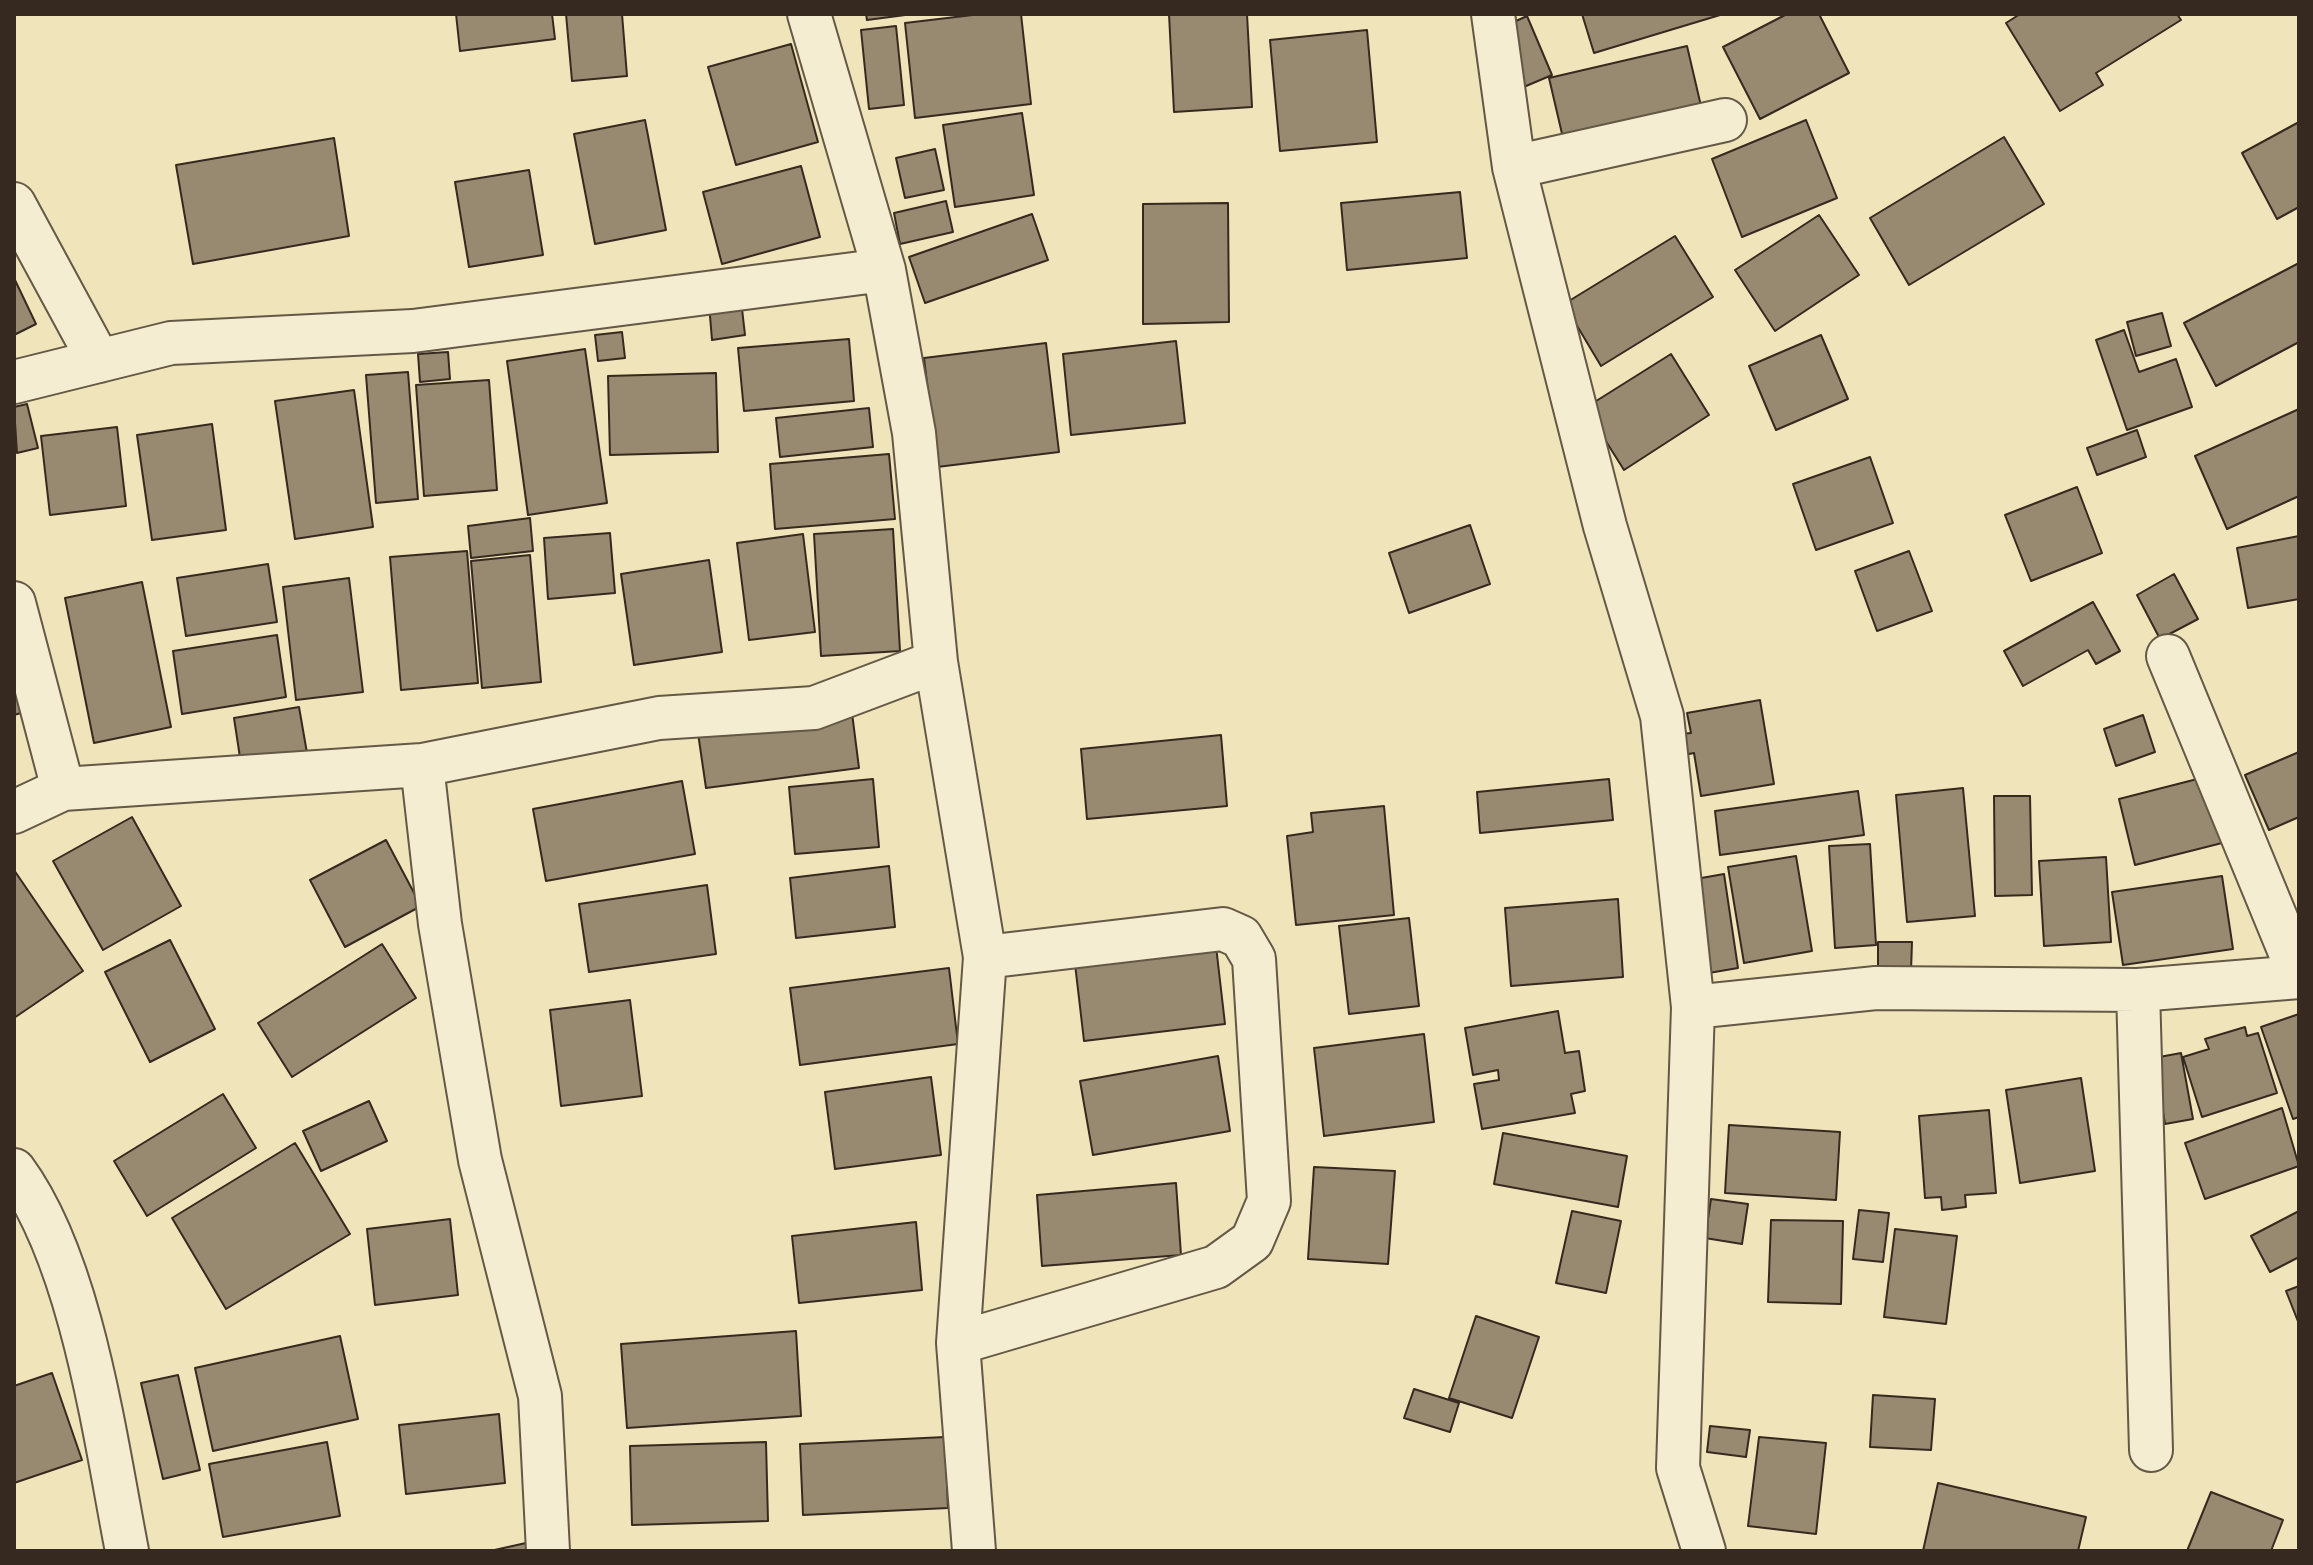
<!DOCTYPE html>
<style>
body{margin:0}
#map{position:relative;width:2313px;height:1565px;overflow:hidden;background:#f0e4ba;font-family:"IM FELL Double Pica",serif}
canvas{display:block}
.frame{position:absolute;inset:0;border:16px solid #36291f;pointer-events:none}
</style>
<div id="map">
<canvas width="2313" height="1565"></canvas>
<div class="frame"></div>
</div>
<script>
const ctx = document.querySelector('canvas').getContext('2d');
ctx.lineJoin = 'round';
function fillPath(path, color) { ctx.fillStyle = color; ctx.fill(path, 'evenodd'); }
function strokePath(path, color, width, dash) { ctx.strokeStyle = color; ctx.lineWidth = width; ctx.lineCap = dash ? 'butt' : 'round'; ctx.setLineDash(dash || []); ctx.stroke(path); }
const building = new Path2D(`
 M456,14H552L555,39L460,51Z
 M566,14H622L627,76L572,81Z
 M866,14H913L867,20Z
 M981,14H1021L1031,104L915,118L905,23Z
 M1169,14H1247L1252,107L1174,112Z
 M1582,14H1720V15L1594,53Z
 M1787,14H1819L1849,73L1760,119L1723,47Z
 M2020,14H2177L2181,20L2096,73L2103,85L2060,111L2006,23Z
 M1527,16L1552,75L1519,89L1494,31Z
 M896,26L904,105L869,109L861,30Z
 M1367,30L1377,142L1280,151L1270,40Z
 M791,44L818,142L736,165L708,67Z
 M1687,46L1701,106L1563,138L1549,78Z
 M1022,113L1034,195L955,207L943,125Z
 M645,120L666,230L595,244L574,134Z
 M1806,120L1837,198L1742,237L1712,159Z
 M2299,122V207L2277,219L2242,153Z
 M2004,137L2044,204L1909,285L1870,218Z
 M334,138L349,236L193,264L176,165Z
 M935,149L944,190L905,198L896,158Z
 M801,166L820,237L722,264L703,192Z
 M529,170L543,255L469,267L455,182Z
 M1460,192L1467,258L1347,270L1341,203Z
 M946,201L953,232L900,244L894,213Z
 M1228,203L1229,322L1143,324V204Z
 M1032,214L1048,260L925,303L909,257Z
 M1819,215L1859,275L1775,331L1735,270Z
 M1675,236L1713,297L1601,366L1564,304Z
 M2299,263V342L2216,386L2184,323Z
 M14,278L36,324L14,335Z
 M741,300L745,335L712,340L709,304Z
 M2162,313L2171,346L2136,356L2127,322Z
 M2124,330L2139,372L2176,359L2192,407L2127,430L2096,340Z
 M622,332L625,358L598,361L595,335Z
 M1821,335L1848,399L1776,430L1749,366Z
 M849,339L854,401L744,411L738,348Z
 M1176,341L1185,423L1071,435L1063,354Z
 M1046,343L1059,452L937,467L924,358Z
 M585,349L607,503L528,515L507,361Z
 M448,352L450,379L420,382L418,354Z
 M1671,354L1709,415L1624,470L1585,408Z
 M408,372L418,499L376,503L366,375Z
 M716,373L718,452L610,455L608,376Z
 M489,380L497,490L424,496L416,385Z
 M354,390L373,527L295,539L275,401Z
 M27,404L38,448L17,453L14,407Z
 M869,408L873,447L780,457L776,418Z
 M2299,409V496L2227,529L2195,456Z
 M212,424L226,530L152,540L137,435Z
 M117,427L126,506L50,515L41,436Z
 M2137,430L2146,457L2097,475L2087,448Z
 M889,454L895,519L775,529L770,464Z
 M1870,457L1893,523L1816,550L1793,484Z
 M2077,487L2102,553L2031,581L2005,515Z
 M530,518L533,551L471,558L468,526Z
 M1470,525L1490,584L1409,613L1389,553Z
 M893,529L900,651L821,656L814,534Z
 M610,533L615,593L548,599L544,538Z
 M803,534L815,632L749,640L737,543Z
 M2299,536V599L2248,608L2237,548Z
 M467,551L478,683L401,690L390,557Z
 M1909,551L1932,611L1877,631L1855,571Z
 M530,555L541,682L482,688L471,561Z
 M709,560L722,652L634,665L621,574Z
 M268,564L277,622L186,636L177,578Z
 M2174,574L2198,619L2160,639L2137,595Z
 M349,578L363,692L296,700L283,587Z
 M142,582L171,727L94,743L65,598Z
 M2093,602L2120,651L2096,664L2088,650L2023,686L2004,651Z
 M277,635L286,697L182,714L173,651Z
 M14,647L31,710L14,715Z
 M1760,700L1774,784L1701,796L1694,753L1684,755L1680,734L1691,733L1687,713Z
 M299,707L307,753L241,764L234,718Z
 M852,713L859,768L706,788L698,733Z
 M2143,715L2155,752L2116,766L2104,729Z
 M1221,735L1227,806L1087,819L1081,749Z
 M2299,752V817L2269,830L2245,775Z
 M2209,776L2226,842L2135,865L2119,799Z
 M873,779L879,847L795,854L789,787Z
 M1609,779L1613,820L1480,833L1477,792Z
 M682,781L695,854L546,881L533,809Z
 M1963,788L1975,916L1907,922L1896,795Z
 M1858,791L1864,835L1720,855L1715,811Z
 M1994,796H2030L2032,895L1995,896Z
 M1384,806L1394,915L1296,925L1287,836L1313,832L1311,813Z
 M132,817L181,906L103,950L53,861Z
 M386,840L421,906L345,947L310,880Z
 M1870,844L1876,945L1835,948L1829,846Z
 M1796,856L1812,951L1744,963L1728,867Z
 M2106,857L2111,942L2044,946L2039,861Z
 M889,866L895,927L796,938L790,878Z
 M14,870L83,971L14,1018Z
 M1724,874L1738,968L1703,974L1690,880Z
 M2222,876L2233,949L2123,965L2112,892Z
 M707,885L716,954L589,972L579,904Z
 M1618,899L1623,977L1511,986L1505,908Z
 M1409,918L1419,1006L1349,1014L1339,926Z
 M170,940L215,1029L150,1062L105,972Z
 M1878,942H1912L1911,971H1878Z
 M382,944L416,998L292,1077L258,1023Z
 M1216,946L1225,1024L1084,1041L1075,964Z
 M949,968L958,1044L800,1065L790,988Z
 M630,1000L642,1096L561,1106L550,1010Z
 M1558,1011L1565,1053L1579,1051L1585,1091L1571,1094L1575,1113L1482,1129L1474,1084L1499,1080L1498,1070L1473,1075L1465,1028Z
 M2299,1014V1117L2293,1119L2261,1027Z
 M2245,1027L2247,1036L2258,1033L2277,1093L2202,1117L2183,1057L2209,1049L2205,1039Z
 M1424,1034L1434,1122L1324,1136L1314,1048Z
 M2181,1053L2193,1119L2165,1124L2154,1058Z
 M1218,1056L1230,1131L1093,1155L1080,1081Z
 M931,1077L941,1155L835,1169L825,1092Z
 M2081,1078L2095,1171L2020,1183L2006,1090Z
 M223,1094L256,1148L147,1216L114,1161Z
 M369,1101L387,1141L321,1171L303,1131Z
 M2282,1108L2299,1166L2205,1199L2185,1143Z
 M1989,1110L1996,1193L1965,1195L1966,1207L1942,1210L1941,1197L1925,1198L1919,1116Z
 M1729,1125L1840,1132L1836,1200L1725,1193Z
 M1503,1133L1627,1156L1618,1207L1494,1184Z
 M295,1143L350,1234L226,1309L172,1218Z
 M1314,1167L1395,1171L1388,1264L1308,1259Z
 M1176,1183L1181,1255L1042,1266L1037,1195Z
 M1711,1199L1748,1204L1742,1244L1705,1238Z
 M1859,1210L1889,1213L1883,1262L1853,1259Z
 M1572,1211L1621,1221L1606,1293L1556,1283Z
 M2299,1211V1257L2270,1272L2251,1236Z
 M450,1219L458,1295L375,1305L367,1229Z
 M1771,1220L1843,1221L1841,1304L1768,1302Z
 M916,1222L922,1290L799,1303L792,1236Z
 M1895,1229L1957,1236L1946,1324L1884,1317Z
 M2299,1286V1324L2286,1291Z
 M1476,1316L1539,1337L1512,1418L1449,1398Z
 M796,1331L801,1416L627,1428L621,1344Z
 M340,1336L358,1419L213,1451L195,1368Z
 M52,1373L82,1460L14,1483V1386Z
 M178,1375L200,1470L163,1479L141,1383Z
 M1414,1389L1459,1403L1450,1432L1404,1418Z
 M1873,1395L1935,1399L1931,1450L1870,1447Z
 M499,1414L505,1483L406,1494L399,1425Z
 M1710,1426L1750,1430L1746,1457L1707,1452Z
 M945,1437L948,1508L803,1515L800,1444Z
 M1759,1437L1826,1443L1816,1534L1748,1526Z
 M327,1442L340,1516L223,1537L209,1464Z
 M766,1442L768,1521L632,1525L630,1446Z
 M1938,1483L2086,1517L2078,1551H1923Z
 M2211,1492L2283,1520L2271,1551H2187Z
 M526,1543L527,1551H490Z`);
const minor = new Path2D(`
 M809,14L884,270L914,433L936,662L985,957L958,1343L974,1551
 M1493,14L1514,167L1605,526L1662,716L1693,1007L1678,1468L1704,1551
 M1514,167L1725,120
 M14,204L99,361
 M14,382L171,343L413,331L884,270
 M14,603L63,789
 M2168,656L2299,974
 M422,765L440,924L480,1160L540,1396L548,1551
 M14,812L63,789L422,765L659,718L814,708L936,662
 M2138,990L2151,1450
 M1693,1007L1876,988L2138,990L2299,977
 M14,1170C82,1262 105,1438 127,1551
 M958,1343L1216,1267L1252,1241L1269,1201L1254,959L1241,937L1223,929L985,957`);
fillPath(building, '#978a70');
strokePath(building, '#36291f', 2);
strokePath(minor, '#645846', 46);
strokePath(minor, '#f5edd2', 42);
</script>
